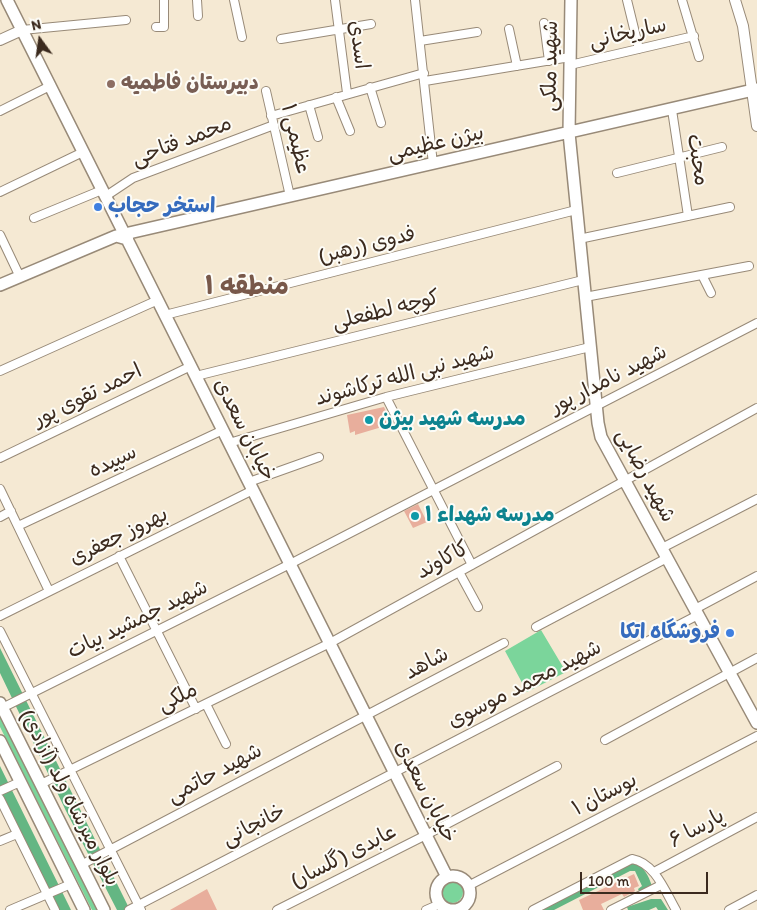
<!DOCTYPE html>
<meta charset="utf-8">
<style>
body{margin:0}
#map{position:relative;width:757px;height:910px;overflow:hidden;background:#f5e9d3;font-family:Itim,sans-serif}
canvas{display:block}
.north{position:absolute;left:15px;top:15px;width:50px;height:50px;-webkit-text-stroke:4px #fdfcf7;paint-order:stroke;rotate:346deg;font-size:14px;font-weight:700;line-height:20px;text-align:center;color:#3b2a1e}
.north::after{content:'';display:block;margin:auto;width:18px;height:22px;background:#3b2a1e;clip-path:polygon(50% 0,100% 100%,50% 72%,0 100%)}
.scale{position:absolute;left:580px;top:872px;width:128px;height:22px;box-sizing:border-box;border:2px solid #3b2a1e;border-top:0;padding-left:6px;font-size:15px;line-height:18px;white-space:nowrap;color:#3b2a1e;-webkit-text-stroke:4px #fdfcf7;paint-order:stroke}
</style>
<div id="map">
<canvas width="757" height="910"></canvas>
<div class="north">N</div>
<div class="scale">100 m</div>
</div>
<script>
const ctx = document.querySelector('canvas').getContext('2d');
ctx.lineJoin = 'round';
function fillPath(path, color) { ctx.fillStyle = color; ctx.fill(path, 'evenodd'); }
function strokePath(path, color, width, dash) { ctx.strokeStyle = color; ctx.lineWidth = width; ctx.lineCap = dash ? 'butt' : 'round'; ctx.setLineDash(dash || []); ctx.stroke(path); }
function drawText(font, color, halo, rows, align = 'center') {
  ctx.font = font + ' Itim,"Playpen Sans Arabic",sans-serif'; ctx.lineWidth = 4; ctx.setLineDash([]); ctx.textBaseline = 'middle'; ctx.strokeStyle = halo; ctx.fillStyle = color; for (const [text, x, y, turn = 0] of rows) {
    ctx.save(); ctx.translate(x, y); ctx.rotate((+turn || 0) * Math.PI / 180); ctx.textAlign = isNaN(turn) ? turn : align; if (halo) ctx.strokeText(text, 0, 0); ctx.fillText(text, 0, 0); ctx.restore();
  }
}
const green = new Path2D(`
 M541,630L566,672L527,692L505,651Z
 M0,711L99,910H92L0,727Z
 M441 892a11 11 0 1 1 22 0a11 11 0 1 1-22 0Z`);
const forest = new Path2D(`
 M0,648L130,910H117L66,811L0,673Z
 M0,766L71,910H59L0,791Z
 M633,863C645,867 648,875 652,886L640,893L638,889L642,886L635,871H630L554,910H541Z
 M651,899H661L668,910H658L656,907L649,910H628L627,907Z`);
const building = new Path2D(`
 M384,407L392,424L355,435V431L350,433L347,415Z
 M418,504L427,522L413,528L404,511Z
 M634,874L639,886L634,888L635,891L624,897L622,894L601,904L604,910H583L579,900Z
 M207,889L217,910H170Z`);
const minor = new Path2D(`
 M197,0L198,16
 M234,0L242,37
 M335,0L347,93
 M415,0L433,164
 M627,0L639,49
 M682,0L699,57
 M544,23L549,61
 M156,27H164V0
 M509,29L517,66
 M22,30L126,20
 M281,39L371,24
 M420,41L477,32
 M570,65L694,36
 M425,81L570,57
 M370,87L381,123
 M266,91L290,196
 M336,97L350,131
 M309,105L318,137
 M672,110L688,216
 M0,111L50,86
 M271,116L424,73
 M617,173L722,147
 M0,192L83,152
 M106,196L133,178L274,125
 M34,218L102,190
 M0,235L20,277
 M579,239L730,207
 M702,275L711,293
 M585,297L749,266
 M165,315L576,210
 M0,371L158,300
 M196,376L583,280
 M386,397L472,565
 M229,443L386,397L590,347
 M0,458L191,366
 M249,482L319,457
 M0,489L49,591
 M0,517L11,511
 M18,526L223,430
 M662,548L757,499
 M119,556L196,709
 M459,572L478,607
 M695,609L757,576
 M0,616L253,490
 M536,627L667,558
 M0,631L141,910
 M206,704L226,744
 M2,708L290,564L757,323
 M605,740L757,658
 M41,784L330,643L757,408
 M0,791L20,782
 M0,799L55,910
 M0,841L17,834
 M81,865L504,643
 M654,872L757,817
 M468,886L757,736
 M459,909L460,910
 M10,910L71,884
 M129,910L698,615
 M277,910L426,835L557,766
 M426,910L440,904
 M533,910L632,859C655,863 665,891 676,910
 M611,910L661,885
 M729,910L757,895`);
const tertiary = new Path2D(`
 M735,0L743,26L757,126
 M0,40L22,30`);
const secondary = new Path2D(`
 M7,0L447,877
 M571,0L569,133L598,423L601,437L757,723
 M0,285L116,236L127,239L129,233L757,89
 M0,703L104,910
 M0,741L84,910
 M436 893a17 17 0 1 1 34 0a17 17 0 1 1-34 0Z`);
const markers = [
 [111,84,5,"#8d6e63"],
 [98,207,5,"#3f7fe0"],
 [369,420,5,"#0f9aa8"],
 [415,516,5,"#0f9aa8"],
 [730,633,5,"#3f7fe0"]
];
const streetNames = [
 ["ساریخانی",628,34,-13],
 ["اسدی",358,45,83],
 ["شهید ملکی",551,66,-89],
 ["عظیمی ۱",295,139,77],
 ["محمد فتاحی",182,142,-21],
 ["بیژن عظیمی",436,144,-13],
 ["محبت",697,160,81],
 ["فدوی (رهبر)",367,246,-14],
 ["کوچه لطفعلی",386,311,-14],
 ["شهید نبی الله ترکاشوند",405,376,-15],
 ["شهید نامدار پور",609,380,-27],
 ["احمد تقوی پور",88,396,-26],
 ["خیابان سعدی",244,430,63],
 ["سپیده",113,462,-25],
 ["شهید رضایی",645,476,62],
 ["بهروز جعفری",119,537,-26],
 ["کاکاوند",443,561,-29],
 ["شهید جمشید بیات",138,620,-26],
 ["شاهد",427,664,-28],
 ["شهید محمد موسوی",525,685,-27],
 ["ملکی",178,698,-26],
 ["شهید حاتمی",215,774,-28],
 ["خیابان سعدی",425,792,63],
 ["بوستان ۱",605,795,-27],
 ["بلوار میرشاه ولد (آزادی)",69,798,63],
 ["خانجانی",254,826,-27],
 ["پارسا ۶",697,829,-28],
 ["عابدی (گلسار)",344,857,-27]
];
const educationNames = [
 ["دبیرستان فاطمیه",121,84]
];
const shopNames = [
 ["استخر حجاب",108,207],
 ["فروشگاه اتکا",720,633,"right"]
];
const cultureNames = [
 ["مدرسه شهید بیژن",379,420],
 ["مدرسه شهداء ۱",425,516]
];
const districtNames = [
 ["منطقه ۱",247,287]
];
fillPath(green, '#7bd59b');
fillPath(forest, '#64b683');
fillPath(building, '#e8ae9c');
strokePath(minor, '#988a78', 10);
strokePath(tertiary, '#988a78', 12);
strokePath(secondary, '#988a78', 14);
strokePath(minor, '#fff', 8);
strokePath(tertiary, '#fff', 10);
strokePath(secondary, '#fff', 11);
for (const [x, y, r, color] of markers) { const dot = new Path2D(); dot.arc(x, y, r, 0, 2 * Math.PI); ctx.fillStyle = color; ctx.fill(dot); strokePath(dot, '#fdfcf7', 2); }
drawText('21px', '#3b2a1e', '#fdfcf7', streetNames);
drawText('bold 21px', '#785e54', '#fdfcf7', educationNames, 'left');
drawText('bold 21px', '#366cbe', '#fdfcf7', shopNames, 'left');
drawText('bold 21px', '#0d838f', '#fdfcf7', cultureNames, 'left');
drawText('bold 26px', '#78584a', '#fdfcf7', districtNames);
</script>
